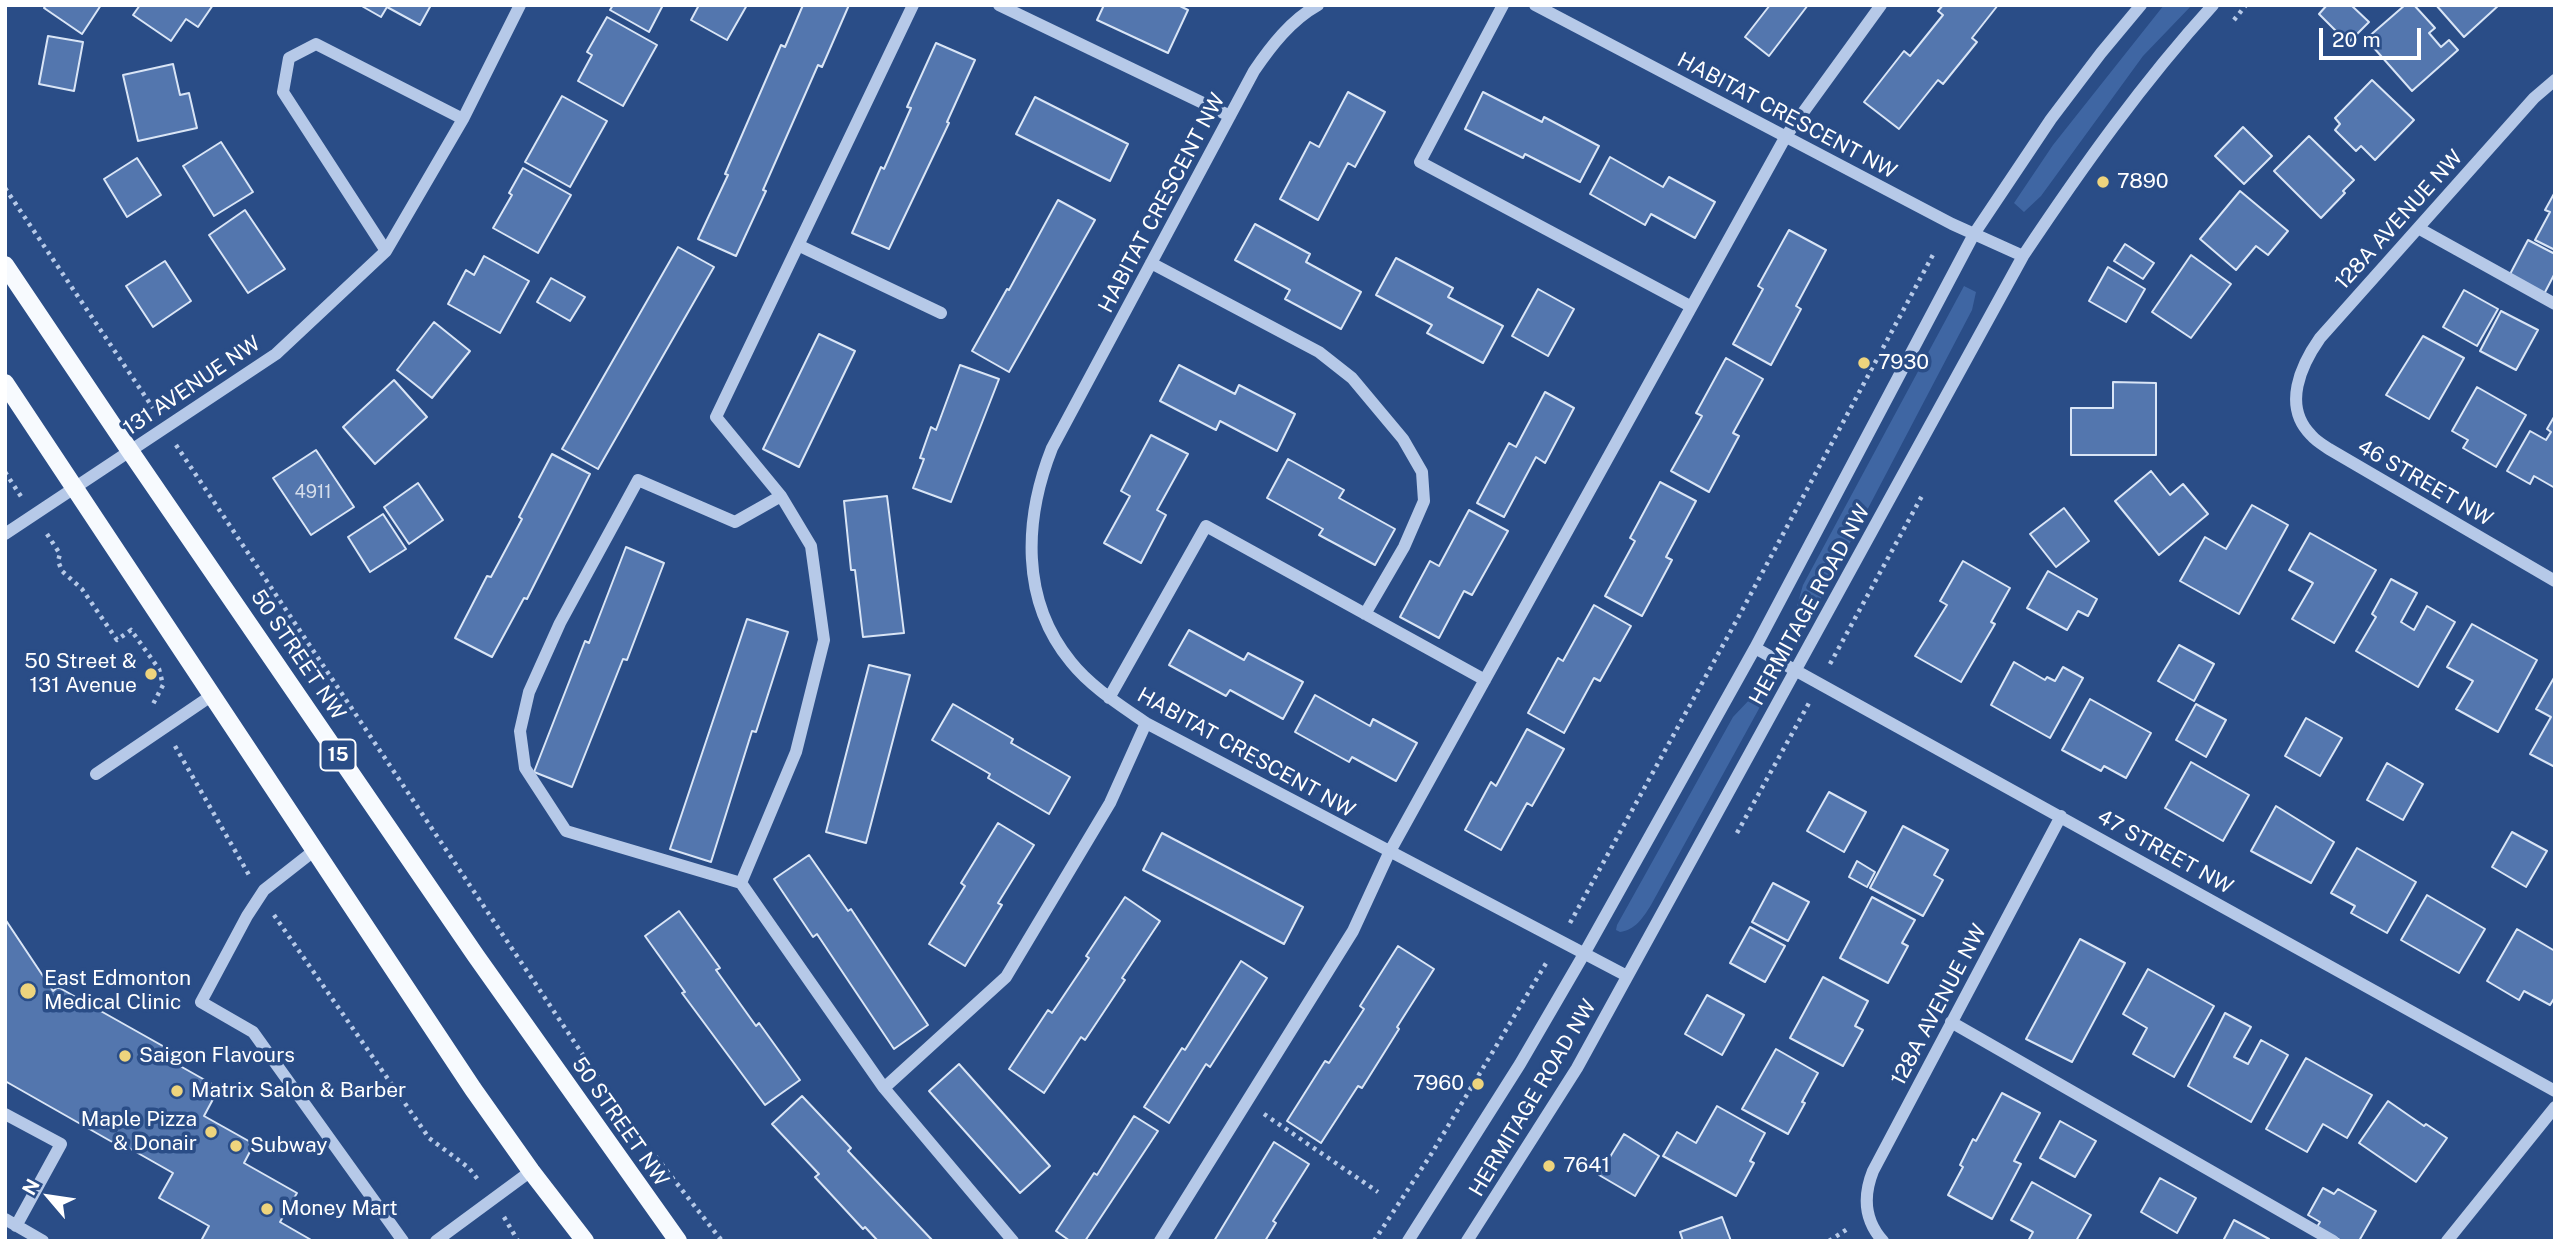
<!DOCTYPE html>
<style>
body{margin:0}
#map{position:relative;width:2560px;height:1246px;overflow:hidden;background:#2a4d87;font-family:"Public Sans",sans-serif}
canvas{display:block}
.frame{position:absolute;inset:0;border:7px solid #fff;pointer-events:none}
.north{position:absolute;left:14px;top:1162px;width:70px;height:70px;-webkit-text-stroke:5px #2a4d87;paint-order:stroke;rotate:299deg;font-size:19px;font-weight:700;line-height:28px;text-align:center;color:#fff}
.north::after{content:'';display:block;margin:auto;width:24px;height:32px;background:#fff;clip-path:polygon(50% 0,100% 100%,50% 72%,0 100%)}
.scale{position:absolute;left:2319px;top:28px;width:102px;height:32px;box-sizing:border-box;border:4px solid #fff;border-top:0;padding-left:9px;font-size:21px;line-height:24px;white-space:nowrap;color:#fff;-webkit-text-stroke:5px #2a4d87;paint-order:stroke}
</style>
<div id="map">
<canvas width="2560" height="1246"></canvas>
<div class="frame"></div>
<div class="north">N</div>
<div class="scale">20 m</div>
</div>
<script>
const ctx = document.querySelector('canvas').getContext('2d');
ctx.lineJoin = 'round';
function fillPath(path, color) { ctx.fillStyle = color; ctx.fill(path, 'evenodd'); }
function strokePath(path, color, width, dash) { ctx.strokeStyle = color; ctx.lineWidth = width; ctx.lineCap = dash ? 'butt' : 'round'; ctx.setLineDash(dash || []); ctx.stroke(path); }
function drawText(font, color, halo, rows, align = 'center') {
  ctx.font = font + ' "Public Sans",sans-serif'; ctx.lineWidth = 7; ctx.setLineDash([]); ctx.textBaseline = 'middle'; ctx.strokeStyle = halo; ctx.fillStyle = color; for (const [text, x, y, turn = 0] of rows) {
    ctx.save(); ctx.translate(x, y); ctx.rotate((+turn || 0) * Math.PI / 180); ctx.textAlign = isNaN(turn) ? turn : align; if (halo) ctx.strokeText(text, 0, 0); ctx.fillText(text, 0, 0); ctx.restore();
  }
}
const green = new Path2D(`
 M2164,5H2192L2143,56L2041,196L2024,212L2014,203L2053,145Z
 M1964,286L1976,292L1972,310L1810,619L1795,613L1803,585Z
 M1751,698L1761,705L1651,905C1643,918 1635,930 1620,932L1616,930L1617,925L1733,717Z`);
const building = new Path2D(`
 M46,5H101L82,34L44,8Z
 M140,5H213L198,27L186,19L171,41L133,15Z
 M360,5H431L420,25L387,7L381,17Z
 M613,5H663L649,32L610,10Z
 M699,5H747L727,40L691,20Z
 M803,5H849L822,67L818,65L763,190L766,191L736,256L698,239L728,175L725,174L781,45L785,47Z
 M1104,5H1178L1188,10L1168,53L1097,20Z
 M1770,5H1808L1769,56L1745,37Z
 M1943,5H1998L1972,38L1977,42L1943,84L1938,80L1899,129L1864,102L1904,51L1910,56L1943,15L1938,11Z
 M2327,5H2351L2369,22L2348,43L2319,14Z
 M2405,5H2414L2435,28L2429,33L2441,47L2449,40L2458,50L2412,91L2366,39Z
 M2436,5H2499L2464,37Z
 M607,17L657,45L623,106L578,81L592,55L587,52Z
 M48,36L83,42L74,91L39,84Z
 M936,43L975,60L947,122L949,123L889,249L852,233L881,167L884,169L911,108L907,107Z
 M173,64L180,95L189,93L197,128L138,141L123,75Z
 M2372,80L2414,120L2375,160L2361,146L2356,151L2335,130L2340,124L2335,118Z
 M1348,92L1385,112L1355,167L1348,163L1318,220L1280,199L1310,142L1319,147Z
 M1483,92L1542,122L1544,117L1599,146L1580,182L1525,154L1523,158L1465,129Z
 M562,96L607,121L570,187L525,162Z
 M1035,97L1128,144L1110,181L1016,134Z
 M2243,127L2272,156L2244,184L2215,156Z
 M2309,136L2354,180L2343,191L2345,193L2321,218L2274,171Z
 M221,142L253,192L214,216L183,166Z
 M1610,157L1663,187L1669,177L1715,202L1695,238L1651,214L1645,225L1590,194Z
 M137,158L161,195L127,217L104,179Z
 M523,168L571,195L538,253L493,228L512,195L509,193Z
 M2240,191L2288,231L2268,255L2256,246L2236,270L2200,239Z
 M2555,192V250L2535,240L2550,212L2545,210Z
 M1058,200L1095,220L1009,372L972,351L1007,289L1009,290Z
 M245,210L285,269L248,293L209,235Z
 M1255,224L1310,254L1306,262L1361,292L1341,329L1285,299L1290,290L1235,260Z
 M1789,230L1826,250L1796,306L1801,309L1771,365L1733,344L1763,289L1758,286Z
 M2528,240L2555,254V273L2543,296L2508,278Z
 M2125,244L2154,263L2143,279L2114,261Z
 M678,247L714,267L598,469L562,449Z
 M2191,255L2231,284L2191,338L2152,312Z
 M484,256L529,281L500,333L448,304L466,270L474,275Z
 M1396,258L1453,288L1448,297L1503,326L1483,363L1427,333L1432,325L1376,295Z
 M165,261L191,301L153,327L126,286Z
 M2108,267L2145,289L2126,322L2089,301Z
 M551,278L585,297L570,321L537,302Z
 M1538,289L1574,309L1548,356L1512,336Z
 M2464,290L2498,309L2477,346L2443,327Z
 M2501,311L2538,330L2516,370L2480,351Z
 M434,322L470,351L432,398L397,370Z
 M819,334L855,351L799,467L763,449Z
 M2423,336L2464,358L2429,419L2386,395Z
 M1726,358L1763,379L1733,433L1739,436L1709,492L1671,471L1702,416L1696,413Z
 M960,365L999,379L951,502L913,488L924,459L920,458L931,427L936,430Z
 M1179,365L1235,394L1239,385L1295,414L1277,451L1220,421L1216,430L1160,401Z
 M394,380L427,417L375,464L343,427Z
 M2113,382L2156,383V455H2071V408H2113Z
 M2477,387L2526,415L2496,467L2463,448L2468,440L2452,431Z
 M1545,392L1574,408L1545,463L1536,457L1504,517L1477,503L1509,443L1516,447Z
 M2554,417L2555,488L2534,476L2530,484L2507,471L2530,431L2546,440L2551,432L2547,429Z
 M1151,435L1188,454L1157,510L1166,515L1141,563L1104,543L1130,496L1121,491Z
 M316,450L354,507L311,535L273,478Z
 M552,454L590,474L527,599L524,598L492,657L455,638L487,576L491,577L522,519L519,517Z
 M1288,459L1344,490L1339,498L1395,529L1375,565L1319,535L1323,529L1267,498Z
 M2151,471L2170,495L2183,484L2208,514L2159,555L2115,501Z
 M1660,482L1696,501L1666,557L1672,560L1642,616L1605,596L1635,541L1630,538Z
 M418,483L443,520L409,544L384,507Z
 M887,496L904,633L863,637L855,570H851L844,501Z
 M2252,505L2288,525L2239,614L2180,581L2205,537L2226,549Z
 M2064,508L2089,541L2056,567L2030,534Z
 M1469,510L1508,531L1472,595L1464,591L1439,638L1400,617L1430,561L1439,566Z
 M383,514L406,549L370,572L348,537Z
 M2310,533L2376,570L2334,643L2292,619L2313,583L2289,570Z
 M626,547L664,563L627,660L623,659L572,787L534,772L585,641L589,643Z
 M1963,561L2010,588L1991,622L1995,624L1961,682L1915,656L1947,605L1940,601Z
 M2048,571L2097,599L2088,616L2078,611L2067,630L2027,608Z
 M2391,579L2417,593L2401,622L2414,630L2427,606L2455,622L2418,687L2356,651L2376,617L2372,614Z
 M1594,605L1631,626L1600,681L1594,678L1564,733L1528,713L1558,658L1563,661Z
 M747,619L788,632L756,732L752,731L711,862L670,849Z
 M2472,624L2537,660L2498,732L2456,709L2473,681L2447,667Z
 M1189,630L1244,660L1248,653L1303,682L1283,719L1230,690L1226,696L1169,665Z
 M2179,645L2214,664L2194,701L2158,681Z
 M2014,662L2045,680L2047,677L2055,681L2063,667L2083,678L2050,738L1991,705Z
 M869,665L910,675L866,843L826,832Z
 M2555,676V767L2530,754L2551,717L2536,709Z
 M1315,695L1370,726L1373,719L1417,743L1396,781L1352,757L1349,762L1295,732Z
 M2090,699L2151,733L2126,778L2104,766L2101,771L2062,750Z
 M953,704L1013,739L1011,743L1070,777L1049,814L988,778L990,774L932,740Z
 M2196,704L2226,720L2206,757L2176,740Z
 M2306,718L2342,738L2320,776L2285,756Z
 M1527,729L1564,749L1532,806L1527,803L1501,850L1465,830L1491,782L1496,786Z
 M2191,762L2249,795L2223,841L2165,808Z
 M2387,763L2423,784L2403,820L2367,800Z
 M1829,792L1866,812L1844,852L1807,831Z
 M2276,806L2334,842L2311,883L2251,851Z
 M998,823L1034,845L998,903L1002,905L965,966L929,944L965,886L961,883Z
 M1903,826L1948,850L1934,875L1943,880L1923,916L1870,888Z
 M2512,832L2547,851L2526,887L2492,867Z
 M1162,833L1303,907L1284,944L1143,870Z
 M2357,848L2416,882L2387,933L2351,913L2355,906L2331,893Z
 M809,855L848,911L851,909L928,1025L894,1049L817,934L813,937L774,879Z
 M1857,861L1875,872L1867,887L1849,877Z
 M1773,883L1809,902L1788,941L1752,922Z
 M2427,895L2485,929L2459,973L2401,940Z
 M1125,897L1160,921L1122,978L1125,980L1085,1040L1081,1037L1044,1093L1009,1069L1048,1010L1052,1013L1089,958L1086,956Z
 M1872,897L1915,920L1902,943L1908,946L1888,983L1840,958Z
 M679,911L720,968L716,970L756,1026L759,1023L800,1080L765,1105L682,993L685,992L645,936Z
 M5,919L53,991L58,987L177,1054L173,1062L219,1088L204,1116L254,1144L244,1163L297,1193L280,1222L313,1241H201L209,1226L159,1198L173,1173L122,1144L121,1147L5,1081Z
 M1750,927L1785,946L1765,982L1730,963Z
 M2517,929L2555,951V997L2550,1005L2524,991L2519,1000L2487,981Z
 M2080,939L2125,963L2072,1062L2026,1039Z
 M1398,946L1434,969L1397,1027L1399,1029L1362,1088L1358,1086L1321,1143L1287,1121L1325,1061L1329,1063L1364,1009L1360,1006Z
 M1241,961L1267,978L1210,1067L1206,1064L1169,1123L1144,1107L1182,1048L1185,1050Z
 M2148,969L2214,1006L2174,1077L2133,1054L2147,1028L2123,1014Z
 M1823,977L1868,1001L1855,1026L1863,1030L1843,1066L1790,1038Z
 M1707,995L1744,1015L1722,1055L1685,1034Z
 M2225,1013L2251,1027L2234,1057L2248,1064L2261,1040L2288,1055L2251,1122L2188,1086Z
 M1776,1049L1818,1073L1802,1102L1805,1103L1788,1134L1742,1109Z
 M2306,1058L2372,1095L2347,1138L2323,1124L2307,1152L2266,1129Z
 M959,1064L1050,1166L1020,1193L929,1091Z
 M2002,1093L2040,1113L2014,1161L2021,1164L1992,1219L1948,1195L1963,1167L1960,1165L1973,1139L1976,1141Z
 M802,1096L851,1148L848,1151L933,1241H878L865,1227L863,1229L815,1177L819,1174L772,1124Z
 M2388,1101L2424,1126L2426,1124L2447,1138L2416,1182L2359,1143Z
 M1717,1106L1765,1133L1750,1161L1754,1163L1736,1196L1663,1156L1677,1132L1696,1143Z
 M1134,1116L1158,1131L1085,1241H1070L1056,1231L1094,1173L1097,1175Z
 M2060,1121L2096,1141L2075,1177L2040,1158Z
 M1624,1134L1659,1156L1635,1196L1599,1175Z
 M1274,1142L1309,1164L1273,1221L1276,1223L1265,1241H1214Z
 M2160,1178L2196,1198L2177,1233L2141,1212Z
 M2032,1182L2091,1215L2076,1241H2028L2033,1232L2011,1220Z
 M2323,1188L2334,1194L2338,1189L2376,1211L2359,1241H2342L2317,1227L2320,1222L2308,1215Z
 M1722,1217L1731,1241H1683L1680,1232Z
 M2234,1220L2269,1239L2268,1241H2223Z`);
const path = new Path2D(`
 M2234,20L2246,5
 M5,188L153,408
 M176,445L597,1076L649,1148L722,1241
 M5,472L22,498
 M47,534L60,554L58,561L62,571L82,589L117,640L131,630L159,669L163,685L152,706
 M1830,664L1923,494
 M175,746L249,875
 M1737,833L1809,703
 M274,915L429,1138L469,1168L479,1181
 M1570,923L1739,616L1935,251
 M1264,1114L1378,1192
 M504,1217L518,1241
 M1374,1241L1430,1156L1548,960
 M1829,1241L1849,1228`);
const minor = new Path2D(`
 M913,5L716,417L781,496L811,546L824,640L796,752L741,883L884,1088L1013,1241
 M999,5L1230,116
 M1318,5C1291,20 1271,46 1254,71L1052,448C1024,519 1020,600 1071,662C1091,687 1120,705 1146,723L1627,976
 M1503,5L1420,162L1690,306
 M1535,5L1952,224L2023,256
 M2555,80L2534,98L2320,338C2301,365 2282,406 2311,435C2316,441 2323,445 2329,449L2555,581
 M2418,228L2555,304
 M800,246L941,313
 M386,251L283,92L289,58L316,44L463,119
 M1151,263L1319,352L1352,378L1403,439L1422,472L1424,501L1404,547L1365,614
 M5,534L276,354L386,251L463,119L520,5
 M1755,648L2555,1091
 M1109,698L1206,526L1485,680
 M96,774L211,696
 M315,850L264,890L247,916L201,1002L253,1032L403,1241
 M741,883L566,831L525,768L520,731L529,692L560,623L638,480L735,522L781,496
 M1951,1022L2333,1241
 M884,1088L1006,977L1110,803L1146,723
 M5,1114L61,1144L16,1226
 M5,1219L43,1241
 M436,1241L531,1171
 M1160,1241L1353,931L1389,853L1786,136L1881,5
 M1408,1241L1520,1064L1584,954L1755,648L1974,234L2051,119L2101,53L2141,5
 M1467,1241L1577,1068L2023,256C2081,169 2142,83 2213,5
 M1883,1241C1864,1220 1863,1196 1873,1171L2061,816
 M2447,1241L2555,1107`);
const major = new Path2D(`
 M5,265L130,451L476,956L678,1241
 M5,383L473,1089L531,1171L585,1241`);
const markers = [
 [2103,182,7,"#eed47d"],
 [1864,363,7,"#eed47d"],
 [151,674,7,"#eed47d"],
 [28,991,9,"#eed47d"],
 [125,1056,7,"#eed47d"],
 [1478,1084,7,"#eed47d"],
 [177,1091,7,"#eed47d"],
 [211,1132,7,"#eed47d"],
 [236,1146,7,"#eed47d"],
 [1549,1166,7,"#eed47d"],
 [267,1209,7,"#eed47d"]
];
const numberNames = [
 ["4911",313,492]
];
const shields = [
 [338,755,35]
];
const shieldNames = [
 ["15",338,755]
];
const streetNames = [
 ["HABITAT CRESCENT NW",1787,116,28],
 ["HABITAT CRESCENT NW",1162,203,-62],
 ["128A AVENUE NW",2399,220,-48],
 ["131 AVENUE NW",192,386,-34],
 ["46 STREET NW",2425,483,30],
 ["HERMITAGE ROAD NW",1810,605,-61],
 ["50 STREET NW",298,655,56],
 ["HABITAT CRESCENT NW",1246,753,29],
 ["47 STREET NW",2165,852,29],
 ["128A AVENUE NW",1939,1005,-62],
 ["HERMITAGE ROAD NW",1533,1098,-59],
 ["50 STREET NW",620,1122,55]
];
const poiNames = [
 ["7890",2117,182],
 ["7930",1878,363],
 ["50 Street &",137,662,"right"],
 ["131 Avenue",137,686,"right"],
 ["East Edmonton",44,979],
 ["Medical Clinic",44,1003],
 ["Saigon Flavours",139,1056],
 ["7960",1464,1084,"right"],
 ["Matrix Salon & Barber",191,1091],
 ["Maple Pizza",197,1120,"right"],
 ["& Donair",197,1144,"right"],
 ["Subway",250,1146],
 ["7641",1563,1166],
 ["Money Mart",281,1209]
];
fillPath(green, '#3f66a3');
fillPath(building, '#5376ae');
strokePath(building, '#d9e5f6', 2);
strokePath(path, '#b6c9e8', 4.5, [3.5, 5]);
strokePath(minor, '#b6c9e8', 12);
strokePath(major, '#f7fafe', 18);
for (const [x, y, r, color] of markers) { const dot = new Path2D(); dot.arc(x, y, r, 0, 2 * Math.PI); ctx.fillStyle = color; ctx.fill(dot); strokePath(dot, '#2a4d87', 2.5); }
drawText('18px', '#d4ddeb', null, numberNames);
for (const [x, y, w] of shields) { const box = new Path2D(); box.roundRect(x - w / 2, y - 15.5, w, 31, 5); ctx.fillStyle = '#2a4d87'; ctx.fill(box); strokePath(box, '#fff', 2); }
drawText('bold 19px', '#fff', null, shieldNames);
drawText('21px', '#fff', '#2a4d87', streetNames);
drawText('21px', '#fff', '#2a4d87', poiNames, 'left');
</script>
